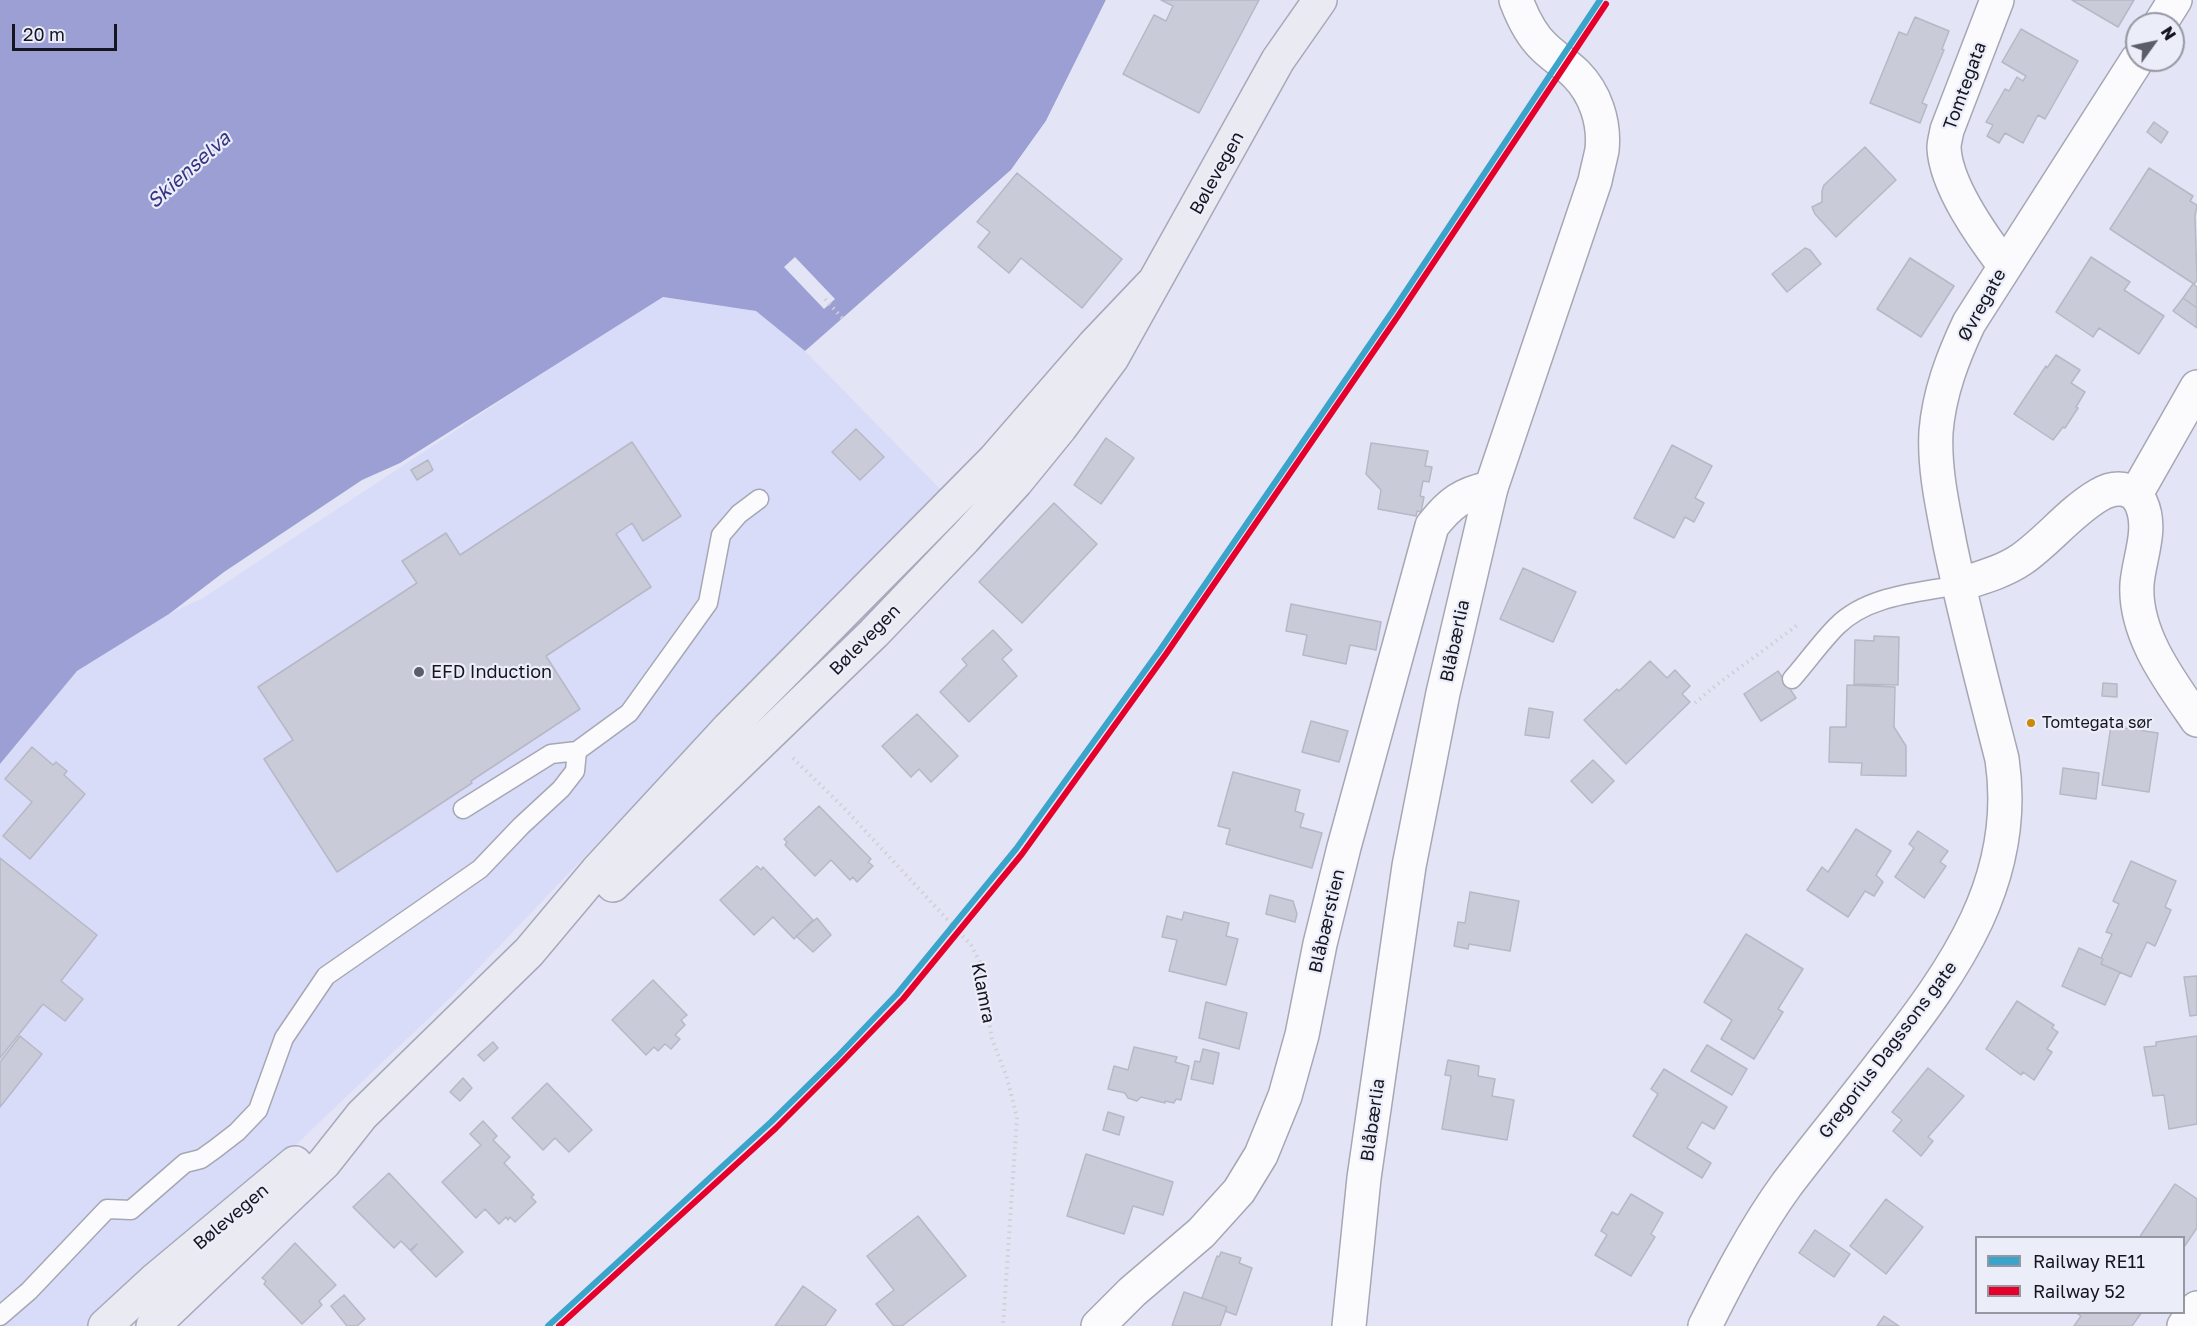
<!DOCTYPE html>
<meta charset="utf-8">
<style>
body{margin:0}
#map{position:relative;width:2197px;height:1326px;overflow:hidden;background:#e3e4f5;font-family:"Golos Text",sans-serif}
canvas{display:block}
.legend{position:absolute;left:1975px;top:1236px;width:210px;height:78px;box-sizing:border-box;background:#ebedf9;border:2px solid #9597a2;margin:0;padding:8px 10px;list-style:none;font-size:18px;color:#14151f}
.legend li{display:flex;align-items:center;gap:12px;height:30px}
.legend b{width:30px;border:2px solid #9597a2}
.north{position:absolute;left:2125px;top:12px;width:60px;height:60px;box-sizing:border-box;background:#ebedf9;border:2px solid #9597a2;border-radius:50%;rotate:57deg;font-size:16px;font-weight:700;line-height:24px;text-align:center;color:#14151f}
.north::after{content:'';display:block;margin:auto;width:21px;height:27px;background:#5c5d6a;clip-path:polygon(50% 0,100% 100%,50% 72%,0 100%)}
.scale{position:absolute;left:12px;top:24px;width:105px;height:27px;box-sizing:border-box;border:3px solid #14151f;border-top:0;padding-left:8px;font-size:18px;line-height:21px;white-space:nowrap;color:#14151f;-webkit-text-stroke:4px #ebedf9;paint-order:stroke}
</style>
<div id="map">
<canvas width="2197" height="1326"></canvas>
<ul class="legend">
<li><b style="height:8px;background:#3aa4ca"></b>Railway RE11</li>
<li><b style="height:8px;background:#e4002b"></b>Railway 52</li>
</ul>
<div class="north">N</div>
<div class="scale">20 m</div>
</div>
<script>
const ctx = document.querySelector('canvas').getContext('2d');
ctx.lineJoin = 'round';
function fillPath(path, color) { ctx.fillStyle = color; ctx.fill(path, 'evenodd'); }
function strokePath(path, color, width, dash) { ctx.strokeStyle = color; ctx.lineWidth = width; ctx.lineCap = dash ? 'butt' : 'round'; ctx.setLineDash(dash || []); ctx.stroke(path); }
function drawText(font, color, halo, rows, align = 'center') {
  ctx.font = font + ' "Golos Text",sans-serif'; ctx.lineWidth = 4.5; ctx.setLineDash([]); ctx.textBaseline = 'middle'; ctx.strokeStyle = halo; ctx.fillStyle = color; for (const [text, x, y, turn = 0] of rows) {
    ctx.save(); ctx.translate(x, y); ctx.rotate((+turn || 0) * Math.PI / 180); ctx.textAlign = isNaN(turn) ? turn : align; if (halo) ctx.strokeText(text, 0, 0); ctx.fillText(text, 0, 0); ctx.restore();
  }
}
const built = new Path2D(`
 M663,297L756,311L805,351L945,494L770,662L451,997L240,1198L93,1326H0V764L77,671L169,614L203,598L526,384Z`);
const water = new Path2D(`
 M0,0H1106L1046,121L1011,170L810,348L805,351L756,311L663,297L400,463L362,480L224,572L169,614L77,671L0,764Z`);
const pier = new Path2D(`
 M1106,0L1108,1L1049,122L1014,172L807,353L805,351L1011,170L1046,121Z
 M795,257L835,299L824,309L784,267Z`);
const building = new Path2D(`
 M1161,0H1259L1199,113L1123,74L1154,15L1166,21L1173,6Z
 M2072,0H2134L2118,27Z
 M1915,17L1949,31L1942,49L1944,50L1922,103L1927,105L1920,123L1870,103L1899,32L1907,35Z
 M2021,29L2078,61L2045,119L2038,115L2023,143L2005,133L1999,143L1987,136L1993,125L1986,122L2005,89L2009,91L2017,77L2023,81L2026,76L2002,62Z
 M2154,122L2168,132L2161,143L2147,132Z
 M1865,147L1896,180L1836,237L1815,214L1812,207L1822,202V191L1824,185Z
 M2149,168L2193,196L2190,201L2197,205L2195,216L2197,280L2194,284L2110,229Z
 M1017,173L1122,259L1082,308L1021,258L1009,273L978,247L990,232L977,222Z
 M1805,248L1810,250L1821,264L1787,292L1772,274Z
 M2091,257L2130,282L2124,290L2164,316L2139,354L2099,328L2093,337L2056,312Z
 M1910,258L1954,286L1921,337L1877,309Z
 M2193,284L2197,287V308L2183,298Z
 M2183,298L2197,308V328L2173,311Z
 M2056,355L2080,370L2071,383L2085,392L2076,407L2078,408L2065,428L2063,427L2053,440L2014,414L2046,366L2047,368Z
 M856,429L884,457L860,480L832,452Z
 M1106,438L1134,458L1101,504L1074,485Z
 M632,442L681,516L643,541L632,523L616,534L651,587L546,656L580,709L471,781L472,783L337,872L264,759L293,740L258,687L417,583L402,561L446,533L460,555Z
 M1371,443L1428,451L1425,466L1432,467L1429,482L1423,481L1420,496L1424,497L1421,512L1417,511L1416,516L1378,509L1381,490L1366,474Z
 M1672,445L1712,466L1695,498L1704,503L1694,522L1685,517L1674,538L1634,518Z
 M428,460L433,470L417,480L411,470Z
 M1054,503L1097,544L1022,623L979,582Z
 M1523,568L1576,592L1553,642L1500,619Z
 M1291,604L1381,622L1376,650L1350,645L1346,664L1303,655L1307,635L1286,631Z
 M993,630L1012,650L1002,659L1017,676L969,722L940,692L967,665L962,659Z
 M1874,636L1899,637L1898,685L1854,684L1855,640L1874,641Z
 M1650,661L1667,678L1675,670L1690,686L1682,694L1690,702L1626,764L1584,720L1617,689L1619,691Z
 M1778,671L1796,698L1761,721L1744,694Z
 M2103,683L2117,684V697L2102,696Z
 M1847,685L1895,687L1894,727L1906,746V776L1861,775L1862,763L1829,762L1830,727H1846Z
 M1529,708L1553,712L1549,738L1525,735Z
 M917,714L958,756L931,782L919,769L911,777L882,746Z
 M1311,721L1348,731L1339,762L1302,752Z
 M2111,726L2158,733L2149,792L2102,785Z
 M32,747L53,765L56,762L67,771L64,775L85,794L30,859L3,836L32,802L5,779Z
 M1593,760L1614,781L1592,803L1571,781Z
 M2063,768L2099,773L2096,799L2060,794Z
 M1233,772L1300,790L1295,811L1304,814L1300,827L1322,833L1312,868L1226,844L1230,829L1218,826Z
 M819,806L871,859L868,862L873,866L857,882L853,877L850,880L831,860L815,876L785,845L787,842L784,839Z
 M1856,829L1891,851L1876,875L1883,882L1874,896L1865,891L1848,917L1807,890L1822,867L1828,872Z
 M1918,831L1948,851L1940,862L1946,866L1924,898L1895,877L1914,848L1909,844Z
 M0,858L97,935L61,981L83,999L65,1021L43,1004L0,1058Z
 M2131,861L2176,881L2165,907L2171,910L2155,946L2147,942L2131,977L2101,964L2103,959L2101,958L2112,934L2106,932L2119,904L2113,901Z
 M757,866L761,870L763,867L813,920L794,939L773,917L754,935L720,900Z
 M1470,892L1519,901L1510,951L1469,944L1468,949L1454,946L1458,922L1465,923Z
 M1270,895L1293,901L1297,914L1295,922L1266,914Z
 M1184,912L1229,923L1226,936L1238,939L1226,985L1169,971L1177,940L1162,937L1167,916L1182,920Z
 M817,918L831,935L813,952L796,936Z
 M1746,934L1803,969L1778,1009L1783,1012L1754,1059L1721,1039L1732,1020L1704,1002Z
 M2079,948L2103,959L2101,964L2120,972L2105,1005L2062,986Z
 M2197,976V1015L2190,1016L2184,977Z
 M653,980L687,1015L681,1020L685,1025L675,1035L680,1039L671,1049L665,1044L658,1051L654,1047L646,1055L612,1020Z
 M2017,1001L2054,1025L2052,1028L2058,1032L2047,1049L2052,1052L2034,1080L2023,1072L2021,1075L1986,1049Z
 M1206,1002L1247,1013L1239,1049L1199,1038Z
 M20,1036L42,1054L0,1107V1062Z
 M2197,1036V1124L2169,1129L2164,1095L2153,1096L2144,1047L2156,1046V1042Z
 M493,1042L498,1048L484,1061L478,1055Z
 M1707,1045L1747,1069L1732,1095L1691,1071Z
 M1134,1047L1177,1057L1175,1062L1189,1066L1181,1100L1176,1099L1174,1103L1165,1101V1103L1141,1097L1137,1101L1128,1098L1125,1093L1108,1089L1114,1066L1128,1070Z
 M1203,1049L1219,1053L1213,1084L1191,1079L1195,1061L1200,1062Z
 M1448,1060L1479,1066L1478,1076L1495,1079L1492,1096L1514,1100L1507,1140L1442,1129L1451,1076L1445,1075Z
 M1928,1068L1964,1096L1928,1137L1933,1141L1921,1156L1893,1131L1902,1120L1892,1112Z
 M1664,1069L1727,1107L1714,1129L1702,1122L1687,1148L1711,1163L1702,1178L1633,1136L1658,1094L1651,1089Z
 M463,1078L472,1088L460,1101L450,1092Z
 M547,1083L592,1130L569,1152L555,1138L543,1150L512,1118Z
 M1108,1112L1124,1117L1119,1135L1103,1130Z
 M483,1121L497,1136L493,1140L510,1157L504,1163L534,1195L531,1197L536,1202L515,1222L510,1217L508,1220L506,1217L499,1224L485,1209L476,1218L442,1182L481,1145L470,1134Z
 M1086,1154L1173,1182L1163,1215L1133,1206L1124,1234L1067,1216Z
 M389,1173L463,1252L436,1277L411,1251L417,1244L410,1250L401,1241L394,1248L353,1207Z
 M2175,1184L2197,1199V1228L2184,1247V1238H2139Z
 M1631,1194L1663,1213L1651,1234L1655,1237L1631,1276L1595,1255L1607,1235L1601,1231L1612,1212L1618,1215Z
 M1886,1199L1923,1227L1886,1274L1850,1246Z
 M918,1216L966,1276L902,1326H894L876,1304L894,1290L867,1256Z
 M1815,1230L1850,1254L1834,1277L1799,1253Z
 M295,1243L336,1285L319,1301L322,1305L302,1324L264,1284L266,1281L262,1278Z
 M1221,1252L1241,1258L1239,1263L1252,1268L1236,1315L1225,1311L1227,1307L1202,1298L1217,1256L1219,1257Z
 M803,1286L836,1310L825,1326H775Z
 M1184,1292L1227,1307L1220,1326H1172Z
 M344,1295L365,1319L357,1326H347L331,1306Z
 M2075,1312H2142L2132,1326H2074L2081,1316Z
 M1884,1316L1899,1326H1877Z`);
const path = new Path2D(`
 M825,299L843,319
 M1695,703L1715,686L1799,624
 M793,758L844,808L971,945L980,962L992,1039L1006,1075L1017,1117L1003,1326`);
const lane = new Path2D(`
 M1792,679C1807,662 1821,642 1837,626C1868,595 1918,593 1958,585
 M463,809L551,754L577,751L629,713L708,603L721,535L739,514L759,499
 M0,1316L29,1291L107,1209L131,1210L185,1163L201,1159L215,1149L237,1132L258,1110L284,1038L326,976L480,869L521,826L561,789L575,771L577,751`);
const street = new Path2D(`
 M1997,0L1947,130C1946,136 1944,142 1944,148C1946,186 1982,236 2004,265
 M2136,494L2197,387
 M1098,1326L1132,1292L1201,1233L1239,1191L1261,1155L1285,1096L1302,1035L1320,944L1344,847L1432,526C1450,503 1462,494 1491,488
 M2184,1326L2197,1308`);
const secondary = new Path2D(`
 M2160,24L2175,0
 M1958,585C1980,578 2003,572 2022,559C2049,540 2070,512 2099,495C2114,486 2133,486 2141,503C2153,529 2139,558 2137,584C2134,634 2170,681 2197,720
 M1349,1326L1364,1178L1409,866L1443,693L1491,488L1595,181C1597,171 1600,160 1602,150C1605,122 1595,93 1576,74C1566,64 1554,57 1544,47C1532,36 1522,16 1516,0
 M1705,1326C1729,1278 1755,1228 1787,1184C1819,1142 1853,1101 1885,1059C1955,969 2020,879 2002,759C1984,688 1965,617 1950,545C1943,508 1934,470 1936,432C1939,393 1953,357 1969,323L2137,60`);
const primary = new Path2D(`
 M613,885L874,633L964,539L1016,482L1060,428L1112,358L1278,60L1320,0
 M105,1326L156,1279L295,1163
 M153,1326L324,1163L362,1115L529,952L597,871L729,728L994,460L1094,345L1152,284`);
const rail1 = new Path2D(`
 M548,1326L771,1122L837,1057L897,994L1016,849L1160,650L1392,312L1600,0`);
const rail2 = new Path2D(`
 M559,1326L776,1128L842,1062L903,999L1022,854L1166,654L1398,316L1606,4`);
const markers = [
 [419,672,6,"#5c5d6a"],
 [2031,723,5,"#ca8906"]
];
const busNames = [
 ["Tomtegata sør",2042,723]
];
const streetNames = [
 ["Tomtegata",1965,86,-70],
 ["Bølevegen",1217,173,-61],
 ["Øvregate",1982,305,-61],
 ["Bølevegen",865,640,-45],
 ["Blåbærlia",1455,641,-78],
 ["Blåbærstien",1327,921,-77],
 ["Klamra",983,993,79],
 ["Gregorius Dagssons gate",1888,1050,-53],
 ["Blåbærlia",1373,1120,-82],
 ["Bølevegen",231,1217,-40]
];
const poiNames = [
 ["EFD Induction",431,672]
];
const waterNames = [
 ["Skienselva",189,170,-42]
];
fillPath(built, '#d9dcf8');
fillPath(water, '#9c9fd3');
fillPath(pier, '#e3e4f5');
fillPath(building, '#cacbd9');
strokePath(building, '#b7b8c5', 1.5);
strokePath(lane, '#a6a7b4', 21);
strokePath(street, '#a6a7b4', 36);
strokePath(secondary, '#a6a7b4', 36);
strokePath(primary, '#a7a9bb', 36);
strokePath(path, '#cfcfd4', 4, [1.5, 4.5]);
strokePath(lane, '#fbfbfe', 18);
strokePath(street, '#fbfbfe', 33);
strokePath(secondary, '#fbfbfe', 33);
strokePath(primary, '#eaeaf2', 33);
strokePath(rail1, '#3aa4ca', 6);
strokePath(rail2, '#e4002b', 6);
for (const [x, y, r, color] of markers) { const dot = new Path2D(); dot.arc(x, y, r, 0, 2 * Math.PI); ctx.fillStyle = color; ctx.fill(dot); strokePath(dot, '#ebedf9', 2); }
drawText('16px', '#14151f', '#ebedf9', busNames, 'left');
drawText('18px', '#14151f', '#ebedf9', streetNames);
drawText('18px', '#14151f', '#ebedf9', poiNames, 'left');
drawText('italic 20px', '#383484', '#ebedf9', waterNames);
</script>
